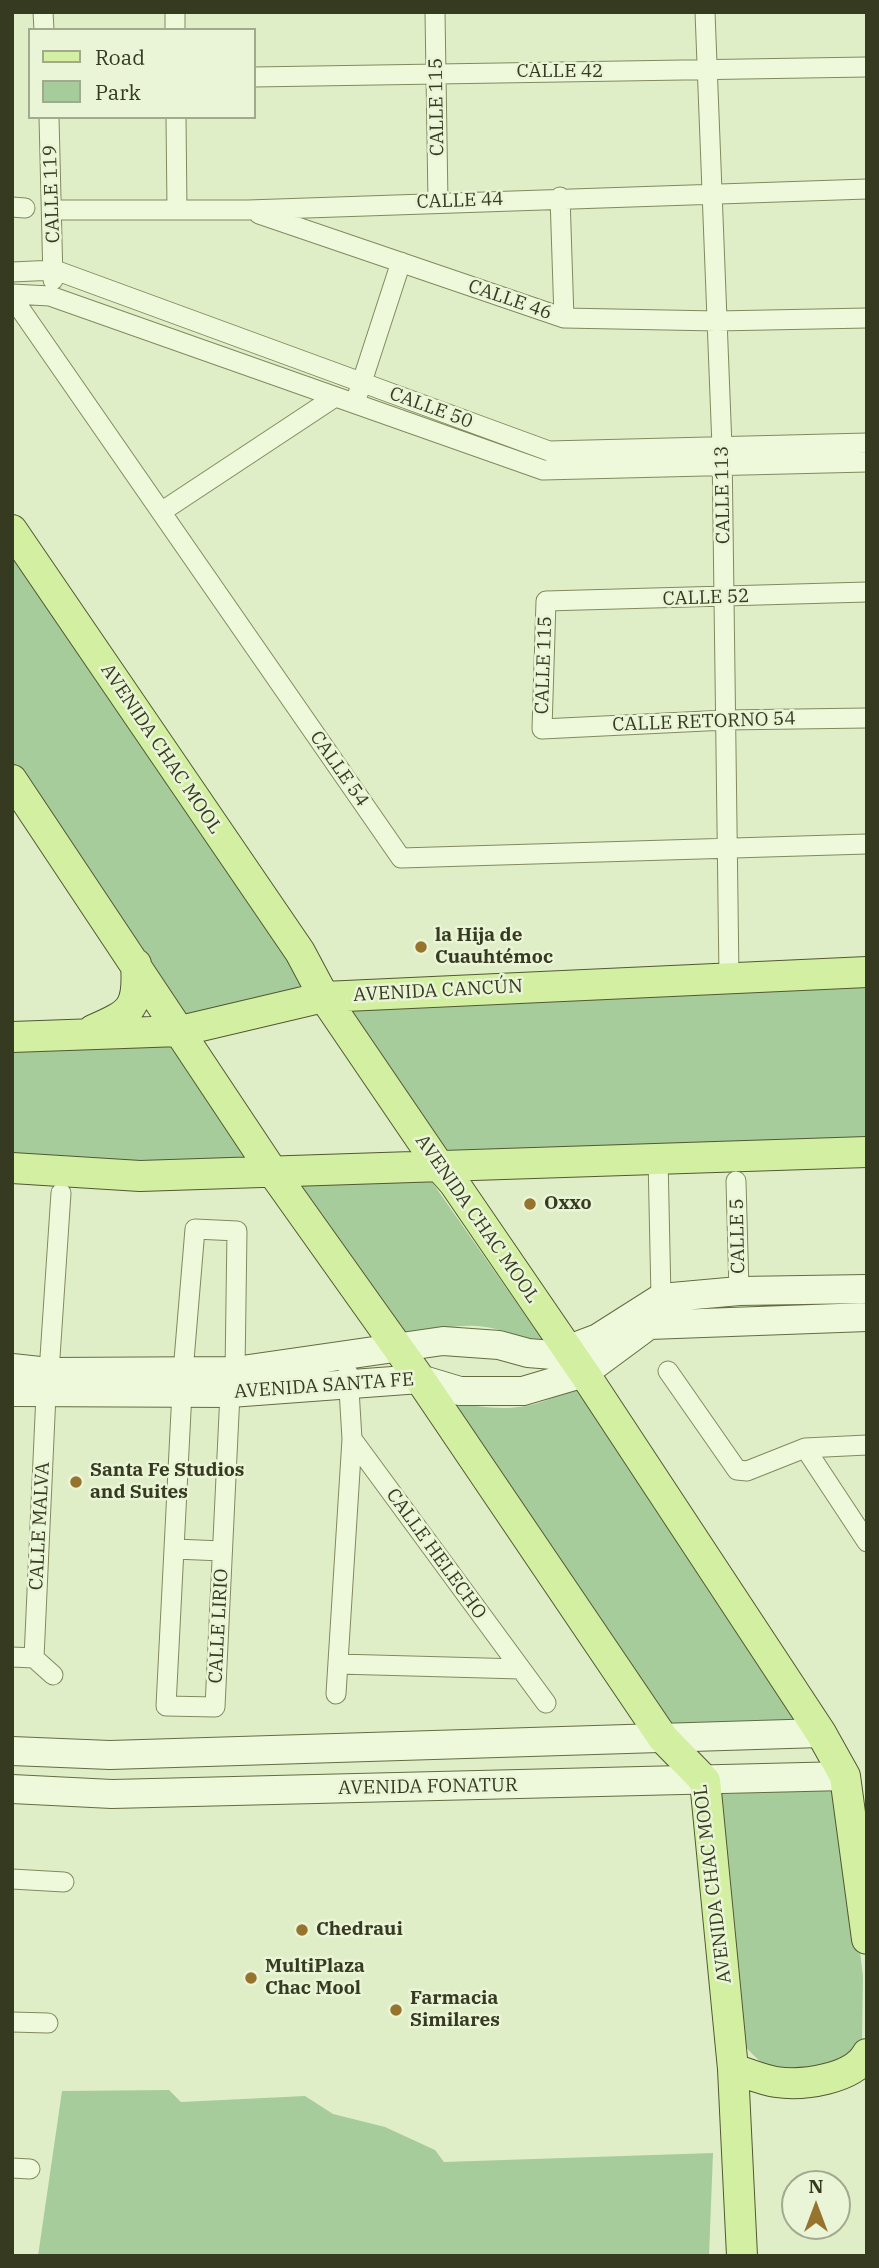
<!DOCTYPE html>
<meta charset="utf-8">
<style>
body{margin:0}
#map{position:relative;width:879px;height:2268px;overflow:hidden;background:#e0eec8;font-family:"IBM Plex Serif",serif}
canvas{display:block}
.frame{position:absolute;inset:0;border:14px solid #363a20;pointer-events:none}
.legend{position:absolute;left:28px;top:28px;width:228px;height:91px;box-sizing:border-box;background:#eaf5d7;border:2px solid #a2aa8e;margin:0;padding:9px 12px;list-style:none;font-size:21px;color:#363a20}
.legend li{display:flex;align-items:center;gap:14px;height:35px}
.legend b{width:35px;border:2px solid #a2aa8e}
.north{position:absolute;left:781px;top:2170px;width:70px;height:70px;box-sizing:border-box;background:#eaf5d7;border:2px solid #a2aa8e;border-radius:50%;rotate:0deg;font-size:19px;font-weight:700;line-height:28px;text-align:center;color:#363a20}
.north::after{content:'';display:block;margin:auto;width:24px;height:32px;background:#97742e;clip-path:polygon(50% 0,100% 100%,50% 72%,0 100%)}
</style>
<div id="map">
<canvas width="879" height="2268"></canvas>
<div class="frame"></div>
<ul class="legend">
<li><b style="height:9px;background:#d3efa1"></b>Road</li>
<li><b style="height:19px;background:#a6cc9b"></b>Park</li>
</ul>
<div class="north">N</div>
</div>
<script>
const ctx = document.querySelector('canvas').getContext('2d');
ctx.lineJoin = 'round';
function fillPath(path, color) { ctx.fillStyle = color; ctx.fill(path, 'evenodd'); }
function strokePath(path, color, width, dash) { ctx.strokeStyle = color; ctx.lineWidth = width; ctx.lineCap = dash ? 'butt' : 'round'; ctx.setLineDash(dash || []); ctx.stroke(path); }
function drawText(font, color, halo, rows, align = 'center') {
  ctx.font = font + ' "IBM Plex Serif",serif'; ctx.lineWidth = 5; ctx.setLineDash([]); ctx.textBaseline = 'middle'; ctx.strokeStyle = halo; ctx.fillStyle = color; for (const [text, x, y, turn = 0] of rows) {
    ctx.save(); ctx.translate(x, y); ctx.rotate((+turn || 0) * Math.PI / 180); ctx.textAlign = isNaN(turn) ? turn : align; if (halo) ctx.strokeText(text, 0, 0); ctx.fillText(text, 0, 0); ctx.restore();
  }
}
const green = new Path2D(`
 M12,536L311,987L183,1023L12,773Z
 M867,983V1147L447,1150L361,1047L348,1006Z
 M12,1038H177L251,1161L12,1168Z
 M432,1182L546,1345C489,1324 467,1318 408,1338L297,1183Z
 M575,1385L800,1714L796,1726L674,1730L452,1402C500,1411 533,1413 575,1385Z
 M837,1789L843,1813L863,1976L862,2042L838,2068C796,2072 775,2082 746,2047L720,1794Z
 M169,2090L181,2102L305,2096L333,2114L385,2127L435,2150L444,2162L713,2153L709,2256H38L62,2091Z`);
const street = new Path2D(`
 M43,12L44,30
 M175,12V30
 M435,12L438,202
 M705,12L722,447L729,977
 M254,77L867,67
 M49,117L53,280
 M176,117L177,210
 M560,197L564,318
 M12,207L25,208
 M53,210H248L867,189
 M259,214L564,318L717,321L867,318
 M12,272L55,270L549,451L867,443
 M12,294L50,296L543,470L867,462
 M12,297L401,858L867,844
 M358,394L401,262
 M161,512L335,397
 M867,592L546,601L542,729L726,720L867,718
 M658,1157L661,1298
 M736,1181L739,1291
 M668,1371L737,1470L747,1471L805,1448L867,1445
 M49,1372L61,1193
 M230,1393L215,1707L166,1706L183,1372L195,1229L237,1231L235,1371
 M352,1439L546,1703
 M805,1448L867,1542
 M175,1549L222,1551
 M12,1657L34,1658L53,1675
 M34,1658L46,1394
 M338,1664L521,1669
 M336,1694L352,1439L348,1373
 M12,1879L64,1882
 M12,2022L48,2023
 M12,2168L30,2169`);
const secondary = new Path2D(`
 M12,1368L49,1372L235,1371L443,1341L499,1345L528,1353L553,1355L598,1338L661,1298L739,1291L867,1289
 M12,1392L230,1393L420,1379L460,1391H523L584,1373L649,1325L867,1317
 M12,1751L110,1755L821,1733
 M12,1789L112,1794L845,1776`);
const primary = new Path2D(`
 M12,530L300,952L324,997L439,1166L454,1183L584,1373L821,1733L845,1776L867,1939
 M12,780L272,1171L420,1379L663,1738L705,1781L733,2069L742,2256
 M93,1030C132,1013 139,1008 136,964
 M12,1037L180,1031L324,997L867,972
 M12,1168L140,1176L867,1152
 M733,2069C747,2073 762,2080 776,2082C803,2086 853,2079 867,2054`);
const markers = [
 [421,947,7,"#97742e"],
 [530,1204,7,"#97742e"],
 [76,1482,7,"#97742e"],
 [302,1930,7,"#97742e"],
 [251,1978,7,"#97742e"],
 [396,2010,7,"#97742e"]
];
const streetNames = [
 ["CALLE 42",560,72],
 ["CALLE 115",437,107,-91],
 ["CALLE 119",52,194,-92],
 ["CALLE 44",460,201,-2],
 ["CALLE 46",510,300,19],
 ["CALLE 50",431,408,20],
 ["CALLE 113",723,495,-91],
 ["CALLE 52",706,598,-2],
 ["CALLE 115",544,665,-88],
 ["CALLE RETORNO 54",704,722,-2],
 ["AVENIDA CHAC MOOL",161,749,56],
 ["CALLE 54",339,769,55],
 ["AVENIDA CANCÚN",438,991,-3],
 ["AVENIDA CHAC MOOL",477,1219,55],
 ["CALLE 5",738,1236,-91],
 ["AVENIDA SANTA FE",324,1386,-4],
 ["CALLE MALVA",40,1526,-87],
 ["CALLE HELECHO",436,1554,54],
 ["CALLE LIRIO",219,1626,-87],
 ["AVENIDA FONATUR",428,1787,-1],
 ["AVENIDA CHAC MOOL",713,1884,-97]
];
const poiNames = [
 ["la Hija de",435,936],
 ["Cuauhtémoc",435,958],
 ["Oxxo",544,1204],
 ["Santa Fe Studios",90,1471],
 ["and Suites",90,1493],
 ["Chedraui",316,1930],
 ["MultiPlaza",265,1967],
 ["Chac Mool",265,1989],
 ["Farmacia",410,1999],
 ["Similares",410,2021]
];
fillPath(green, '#a6cc9b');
strokePath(street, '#818a5d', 21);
strokePath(secondary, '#646c40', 30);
strokePath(primary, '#525831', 32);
strokePath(street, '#eef8db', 19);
strokePath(secondary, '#eef8db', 28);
strokePath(primary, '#d3efa1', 30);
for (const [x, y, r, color] of markers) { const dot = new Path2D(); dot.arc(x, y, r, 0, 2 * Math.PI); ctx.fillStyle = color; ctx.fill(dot); strokePath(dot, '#eaf5d7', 2.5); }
drawText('19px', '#363a20', '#eaf5d7', streetNames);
drawText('bold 19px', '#363a20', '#eaf5d7', poiNames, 'left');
</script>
